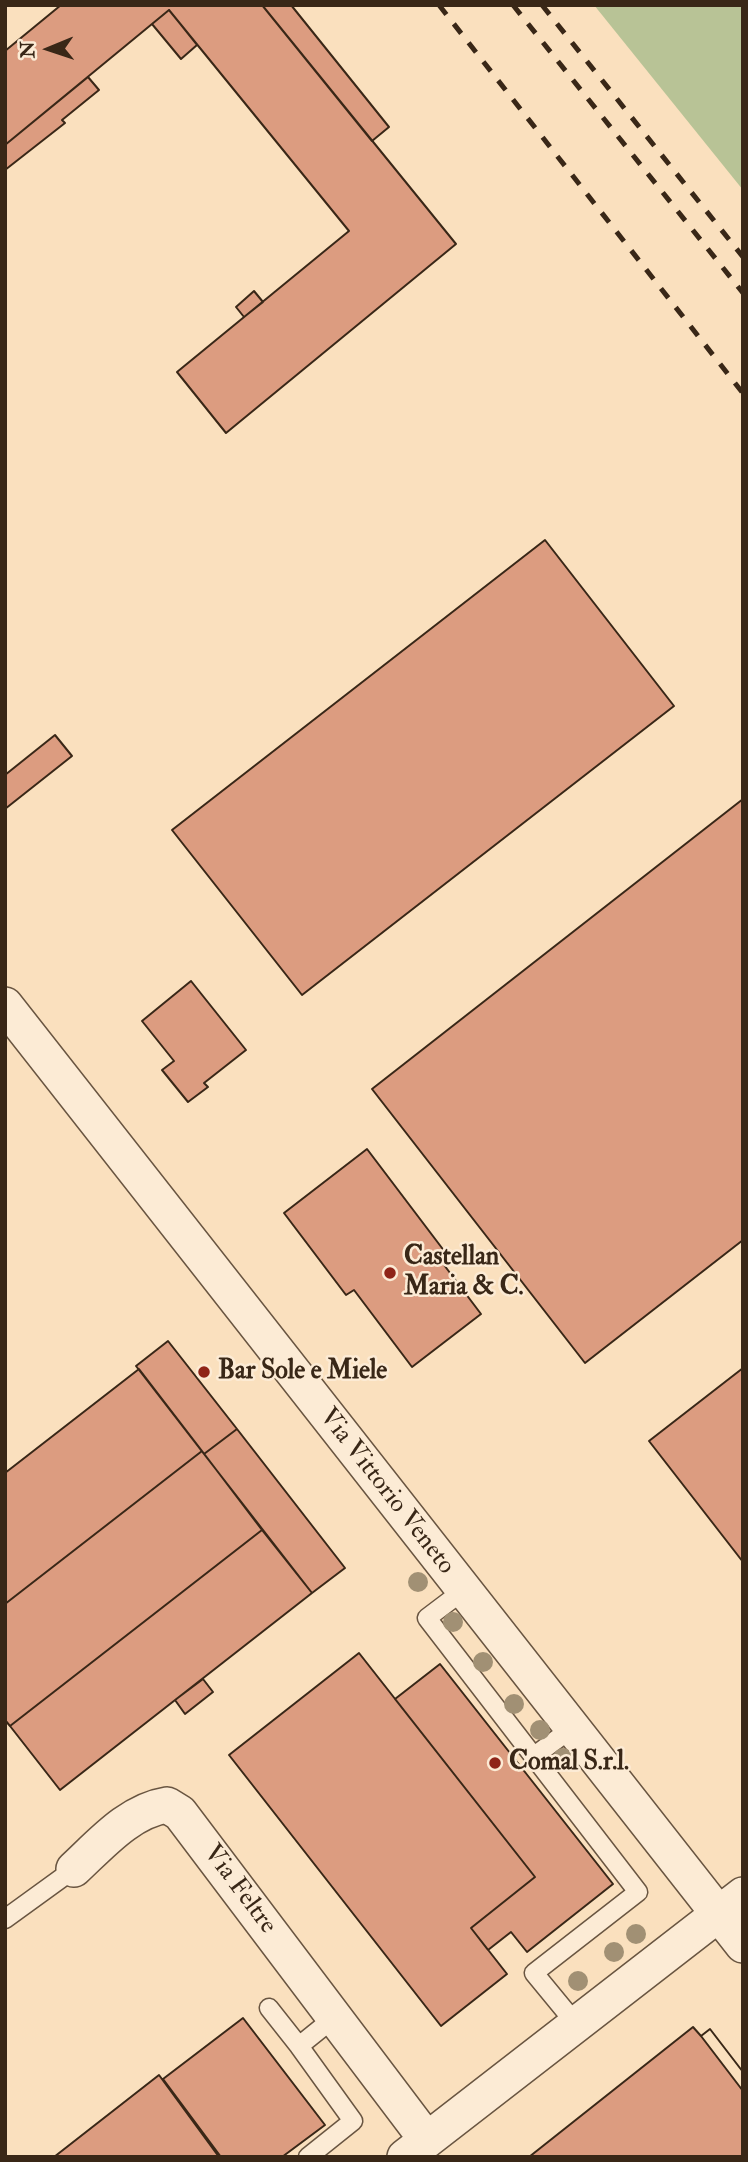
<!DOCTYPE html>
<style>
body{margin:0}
#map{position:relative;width:748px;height:2162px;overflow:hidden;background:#fae0be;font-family:"IM FELL Double Pica",serif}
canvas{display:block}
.frame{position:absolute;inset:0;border:7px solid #392717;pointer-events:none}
.north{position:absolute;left:14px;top:14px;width:70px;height:70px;-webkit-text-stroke:5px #fcebd5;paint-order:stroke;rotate:268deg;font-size:19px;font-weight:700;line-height:28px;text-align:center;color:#392717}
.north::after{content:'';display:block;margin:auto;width:24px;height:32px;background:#392717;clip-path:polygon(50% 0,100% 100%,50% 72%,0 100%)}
</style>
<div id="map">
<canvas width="748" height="2162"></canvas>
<div class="frame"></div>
<div class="north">N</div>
</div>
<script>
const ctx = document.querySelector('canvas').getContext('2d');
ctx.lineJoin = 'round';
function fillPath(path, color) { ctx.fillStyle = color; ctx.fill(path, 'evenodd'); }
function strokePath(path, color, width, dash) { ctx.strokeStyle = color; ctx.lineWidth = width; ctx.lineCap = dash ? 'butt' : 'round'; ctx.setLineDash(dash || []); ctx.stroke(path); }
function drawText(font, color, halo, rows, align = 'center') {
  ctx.font = font + ' "IM FELL Double Pica",serif'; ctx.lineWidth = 5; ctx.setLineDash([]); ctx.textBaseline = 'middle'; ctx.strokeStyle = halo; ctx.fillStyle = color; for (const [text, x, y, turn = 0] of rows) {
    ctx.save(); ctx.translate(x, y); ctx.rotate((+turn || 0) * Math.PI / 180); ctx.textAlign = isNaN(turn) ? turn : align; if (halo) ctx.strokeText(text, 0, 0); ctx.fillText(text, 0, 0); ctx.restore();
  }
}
const green = new Path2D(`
 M594,5H743V190Z`);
const building = new Path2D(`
 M61,5H262L456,244L226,433L177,372L349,231L169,10L5,145V51Z
 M262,5H291L389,127L372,141Z
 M169,10L197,45L181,59L152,24Z
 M88,77L99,90L62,120L65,123L5,170V145Z
 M254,291L263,302L244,317L236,307Z
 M545,540L674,706L302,995L172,830Z
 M55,735L72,756L5,809V775Z
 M743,799V1240L585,1363L372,1089Z
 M191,981L246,1050L204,1083L208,1087L188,1102L162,1070L174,1061L142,1021Z
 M367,1149L445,1252L438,1257L481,1314L412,1367L354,1290L346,1295L284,1213Z
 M168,1341L237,1429L204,1454L136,1366Z
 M743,1368V1562L649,1441Z
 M139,1369L202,1451L5,1604V1473Z
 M237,1429L345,1568L312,1593L204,1454Z
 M202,1451L262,1530L10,1726L5,1720V1604Z
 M262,1530L312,1593L60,1790L10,1726Z
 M359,1653L535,1877L471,1928L507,1974L441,2026L229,1755Z
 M440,1664L613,1884L527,1952L511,1932L488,1950L471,1928L535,1877L395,1699Z
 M203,1679L213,1692L185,1714L175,1700Z
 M243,2018L325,2125L282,2157H221L163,2079Z
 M693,2027L701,2036L710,2029L743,2072V2157H529Z
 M710,2029L743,2072V2091L701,2036Z
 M159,2075L219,2157H54Z`);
const service = new Path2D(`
 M464,1590L427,1618L638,1892L534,1973L576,2024
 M533,1757L572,1728
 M5,1919L74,1869
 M269,2008L299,2046
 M308,2157L353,2121L299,2046L335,2017`);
const minor = new Path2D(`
 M5,1005L743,1945
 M74,1869C101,1844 129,1811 167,1805L180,1813L427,2140
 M405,2157L743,1895`);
const rail = new Path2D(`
 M439,5L742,392
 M513,5L743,293
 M542,5L743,257`);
const trees = [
 [418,1582],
 [453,1622],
 [483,1662],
 [514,1704],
 [540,1730],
 [563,1758],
 [636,1934],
 [614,1952],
 [578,1981]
];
const markers = [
 [390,1273,7,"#8f2418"],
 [204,1372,7,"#8f2418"],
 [495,1763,7,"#8f2418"]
];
const poiNames = [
 ["Castellan",404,1258],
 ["Maria & C.",404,1288],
 ["Bar Sole e Miele",218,1372],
 ["Comal S.r.l.",509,1763]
];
const streetNames = [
 ["Via Vittorio Veneto",386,1492,52],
 ["Via Feltre",239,1890,53]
];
fillPath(green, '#b8c396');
fillPath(building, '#dc9c80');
strokePath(building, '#392717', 2);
strokePath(service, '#695541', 21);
strokePath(minor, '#695541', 38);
strokePath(service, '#fcebd5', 18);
strokePath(minor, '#fcebd5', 35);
strokePath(rail, '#392717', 5, [12, 12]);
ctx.fillStyle = '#a19074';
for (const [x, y] of trees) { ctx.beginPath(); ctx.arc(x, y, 10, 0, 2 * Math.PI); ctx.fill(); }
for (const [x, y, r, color] of markers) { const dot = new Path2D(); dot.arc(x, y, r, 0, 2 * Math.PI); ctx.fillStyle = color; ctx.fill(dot); strokePath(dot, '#fcebd5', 2.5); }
drawText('bold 26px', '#392717', '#fcebd5', poiNames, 'left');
drawText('26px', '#392717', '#fcebd5', streetNames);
</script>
